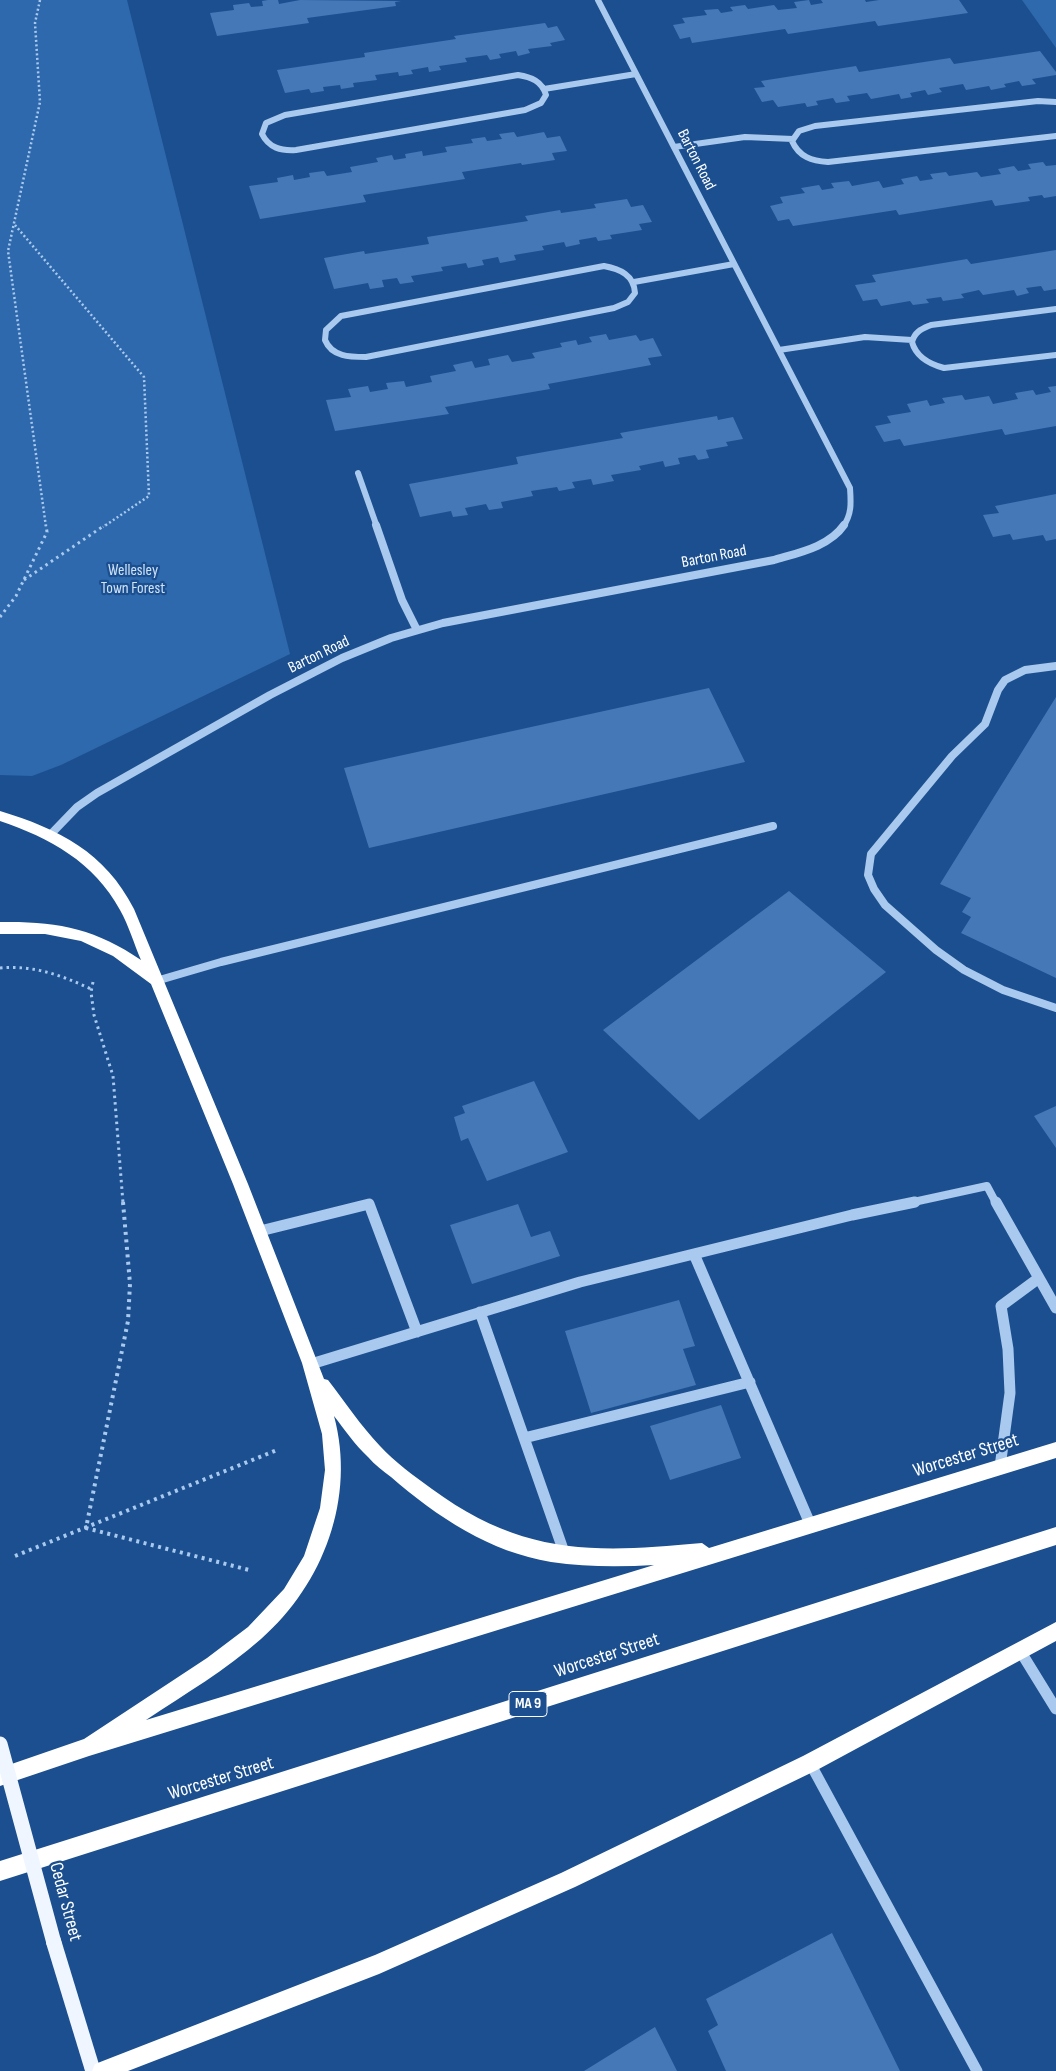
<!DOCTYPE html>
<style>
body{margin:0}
canvas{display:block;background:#1b4f8f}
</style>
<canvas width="1056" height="2071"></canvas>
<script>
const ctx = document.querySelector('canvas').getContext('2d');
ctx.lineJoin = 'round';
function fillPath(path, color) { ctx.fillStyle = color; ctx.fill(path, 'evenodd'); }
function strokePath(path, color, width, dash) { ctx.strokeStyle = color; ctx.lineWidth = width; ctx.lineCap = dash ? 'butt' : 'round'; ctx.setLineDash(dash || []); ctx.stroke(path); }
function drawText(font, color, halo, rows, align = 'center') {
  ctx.font = font + ' "Sofia Sans Condensed",sans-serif'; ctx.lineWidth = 4.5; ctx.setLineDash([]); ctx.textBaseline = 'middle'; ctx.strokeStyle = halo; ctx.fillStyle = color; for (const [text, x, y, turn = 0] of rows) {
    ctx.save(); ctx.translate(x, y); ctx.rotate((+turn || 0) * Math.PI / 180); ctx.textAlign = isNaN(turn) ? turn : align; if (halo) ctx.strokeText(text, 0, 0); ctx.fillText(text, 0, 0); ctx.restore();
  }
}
const green = new Path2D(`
 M0,0H127L290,654L61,765L32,776L0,775Z
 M1022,0H1056V48Z`);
const building = new Path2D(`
 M268,0H278L279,4L300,0L401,1L395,2L396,6L307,18L309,23L217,36L210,13L234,10L233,5L249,3L251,7L263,6L262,1Z
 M809,0L811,5L823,3L821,0H865L866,2L879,0H959L968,13L878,26L875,21L788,34L785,29L692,43L690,37L680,39L673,25L685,23L682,18L707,15L704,10L718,9L721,13L733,11L730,7L745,5L748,9L774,5L778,10L797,8L794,2Z
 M545,23L548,28L557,26L565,40L550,43L552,46L528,49L530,53L518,56L516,51L499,54L501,58L490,60L487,55L465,58L467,62L439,66L441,70L429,72L428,67L411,70L413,74L399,76L398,72L375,75L377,80L353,83L354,87L341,89L340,85L323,87L324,91L311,93L309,89L285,93L277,70L365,57L364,53L456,39L454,36Z
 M1040,51L1056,72V75L1032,79L1036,84L1022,86L1019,81L1004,84L1006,87L991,90L989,86L966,90L963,84L939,88L942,92L928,95L925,90L910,93L912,97L901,99L899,94L871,99L867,93L847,96L850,101L836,103L833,98L816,101L818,105L807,107L805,103L778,107L773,100L762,102L754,88L765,87L761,81L856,66L859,72L950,58L954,64Z
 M514,132L517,137L544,132L547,138L560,136L567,151L552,153L555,160L522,165L521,163L462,172L465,179L363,195L366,202L260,219L249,186L278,182L277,178L293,175L294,180L310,177L309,173L324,171L327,176L352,172L350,167L378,162L376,158L392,155L394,160L406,158L405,154L422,151L423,156L447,152L445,147L473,143L471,139L485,137L487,141L502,139L499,134Z
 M1043,162L1046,166L1056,165V196L1044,198L1042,195L1028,197L1030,201L995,206L992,200L899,215L896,210L793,226L789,219L778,221L770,206L783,203L780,197L805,193L801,188L819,185L822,190L834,188L831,183L849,181L852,186L879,181L883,188L904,184L901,179L917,176L920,181L933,179L930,174L946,172L949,176L977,172L981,177L1001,174L998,169L1014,166L1018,171L1031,169L1028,164Z
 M627,199L631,207L643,205L652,222L639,224L642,230L610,235L612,239L598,241L596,237L579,240L580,244L566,247L564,242L542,246L544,250L514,255L516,260L500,263L498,257L482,260L484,265L468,268L466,263L441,267L443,271L411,276L414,282L400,284L397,278L382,280L384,287L370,289L368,283L334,289L324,258L364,251L365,254L429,244L427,237L528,221L525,216L560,210L561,213L596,208L594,204Z
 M1056,250V289L1044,291L1041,286L1026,288L1029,293L1017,296L1014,290L983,295L979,290L961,294L964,298L943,301L941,297L926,299L929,303L913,305L910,301L881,306L877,299L863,301L855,285L876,282L872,275L967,259L971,264Z
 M606,334L609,340L636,335L640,341L653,338L662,356L648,358L651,365L548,384L550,389L445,407L449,414L335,431L326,400L351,397L348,389L368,386L370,392L388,389L386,383L404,381L406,387L432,382L430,376L456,371L453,365L472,361L475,368L490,365L488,359L508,355L512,362L535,358L532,353L562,347L560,343L576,340L578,345L592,342L589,337Z
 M1056,386V426L1005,435L1002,429L904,446L900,439L884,442L875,426L891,423L887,416L911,412L907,404L927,400L930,406L945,403L942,398L962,395L965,400L989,396L993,404L1018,399L1015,393L1033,390L1036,395L1051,392L1048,387Z
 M717,416L718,420L733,417L743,439L726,442L728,446L706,450L709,458L698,460L695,455L678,458L680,464L665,467L663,461L639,466L641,470L611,475L614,481L593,485L591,479L572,482L575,488L559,491L557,487L531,491L533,496L501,502L503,508L489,510L486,504L465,508L468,515L453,517L451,511L420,517L409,484L518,464L516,457L623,438L620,433Z
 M1056,494V539L1046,541L1043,535L1013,540L1010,534L993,537L983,515L999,513L995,506Z
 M709,688L745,762L369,848L344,768Z
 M1056,697V978L961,933L971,917L962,912L971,898L940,884Z
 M789,891L886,972L699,1120L603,1030Z
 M534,1081L568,1152L487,1181L468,1138L461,1141L454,1117L465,1113L462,1106Z
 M1056,1106V1148L1034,1116Z
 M518,1204L531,1237L550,1231L560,1256L472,1284L450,1225Z
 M679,1300L695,1346L683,1349L696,1385L591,1413L565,1331Z
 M721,1405L741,1458L670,1480L650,1426Z
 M832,1933L900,2071H726L708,2031L718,2025L706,1999Z
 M655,2027L677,2071H584Z`);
const pathFar2 = new Path2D(`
 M40,0L35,23L40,102L8,251L46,527
 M15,225L144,377L149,496L103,527`);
const pathFar1 = new Path2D(`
 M24,580L105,525
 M0,617L16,596L47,532L46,525
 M0,968C33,965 61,975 91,989
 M93,982L91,992L94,1015L113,1076L123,1203`);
const path = new Path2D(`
 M123,1202L130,1284L128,1321L86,1528L249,1570
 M15,1556L277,1450`);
const minorFar2 = new Path2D(`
 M598,0L850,488C851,503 852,514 843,527
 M518,75C531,77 542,81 546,95L541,103L525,110L296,150C281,151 269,148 262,134L266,123L285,115Z
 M544,89L636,74
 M1056,102L1038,101L815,126L799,131L792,141C799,157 812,161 828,162L1056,136
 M674,147L745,137L793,139
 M604,266C620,269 634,275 635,293L628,302L614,308L366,357C350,357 332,357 325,340L326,330L341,316Z
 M634,282L734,264
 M1056,309L931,325C922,329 915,331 912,342C916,357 929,364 944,368L1056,355
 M779,350L865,337L912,340
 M358,473L377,527`);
const minorFar1 = new Path2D(`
 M376,525L402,600L417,630
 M1056,666L1025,670L1005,680L998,690L985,724L952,756L871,854L868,875L874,889L885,905L936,950L964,970L1003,990L1056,1008
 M51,834L77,807L97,793L270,695L342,658L391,638L443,623L774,560C797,553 829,547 844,525
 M156,981L221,962L773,826
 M909,1203L987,1186L996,1203`);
const minor = new Path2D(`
 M996,1202L1056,1308
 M260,1231L369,1204L417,1332
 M694,1254L811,1526
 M480,1312L565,1555
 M311,1364L580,1282L852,1215L915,1202
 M524,1438L750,1382
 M1000,1467L1010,1393L1008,1349L1001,1306L1039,1278
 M1019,1649L1056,1709
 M810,1763L977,2071`);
const major = new Path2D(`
 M54,1935L60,1937L62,1943L101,2071H85L46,1943L48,1937Z`);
const highway = new Path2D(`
 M0,811C59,829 105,852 134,909L248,1184L324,1379L328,1380C345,1402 361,1426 380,1446C395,1462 414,1476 432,1489C523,1556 595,1553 702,1543L709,1548L1056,1442V1458L89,1756L0,1786V1768L84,1739L207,1658L248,1627L284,1589L304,1556L320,1508L325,1470L322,1434L302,1363L233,1184L151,984L113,956L81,941L45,934H0V922C55,921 95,928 141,960C134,944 129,926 120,910C94,862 50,838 0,821ZM334,1416C345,1430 355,1445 368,1457C375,1465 383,1471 391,1477C437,1517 490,1552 551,1562C585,1567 620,1567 654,1565L146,1720C185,1694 226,1670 261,1639C324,1584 356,1497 334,1416Z
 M1056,1527V1545L0,1881V1861Z
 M1056,1622V1641L817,1770L575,1887L379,1974L128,2071H92L95,2064L375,1955L561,1873L803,1756Z`);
const majorBridge = new Path2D(`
 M0,1744L54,1943`);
const shields = [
 [528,1704,38]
];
const shieldNames = [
 ["MA 9",528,1704]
];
const streetNames = [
 ["Barton Road",696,160,63],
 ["Barton Road",714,557,-11],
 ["Barton Road",319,655,-26]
];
const parkNames = [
 ["Wellesley",133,571],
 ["Town Forest",133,589]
];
const nearStreetnames = [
 ["Worcester Street",966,1456,-17],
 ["Worcester Street",607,1656,-18],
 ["Worcester Street",221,1779,-17],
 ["Cedar Street",65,1902,75]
];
fillPath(green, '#2e69ad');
fillPath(building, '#4478b7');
strokePath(pathFar2, '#a9c9ee', 2.5, [2, 2.5]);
strokePath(pathFar1, '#a9c9ee', 3, [2.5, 4]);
strokePath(path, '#a9c9ee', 4, [3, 4.5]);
strokePath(minorFar2, '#a9c9ee', 6);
strokePath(minorFar1, '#a9c9ee', 8);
strokePath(minor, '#a9c9ee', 11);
fillPath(major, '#f0f6ff');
fillPath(highway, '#fff');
strokePath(majorBridge, '#f0f6ff', 15);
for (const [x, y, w] of shields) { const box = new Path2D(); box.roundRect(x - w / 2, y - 12.5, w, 25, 4); ctx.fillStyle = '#1b4f8f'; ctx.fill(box); strokePath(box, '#fff', 1); }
drawText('bold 15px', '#fff', null, shieldNames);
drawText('16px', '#fff', '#1b4f8f', streetNames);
drawText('16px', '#cfe3fa', '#1b4f8f', parkNames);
drawText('19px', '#fff', '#1b4f8f', nearStreetnames);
</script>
